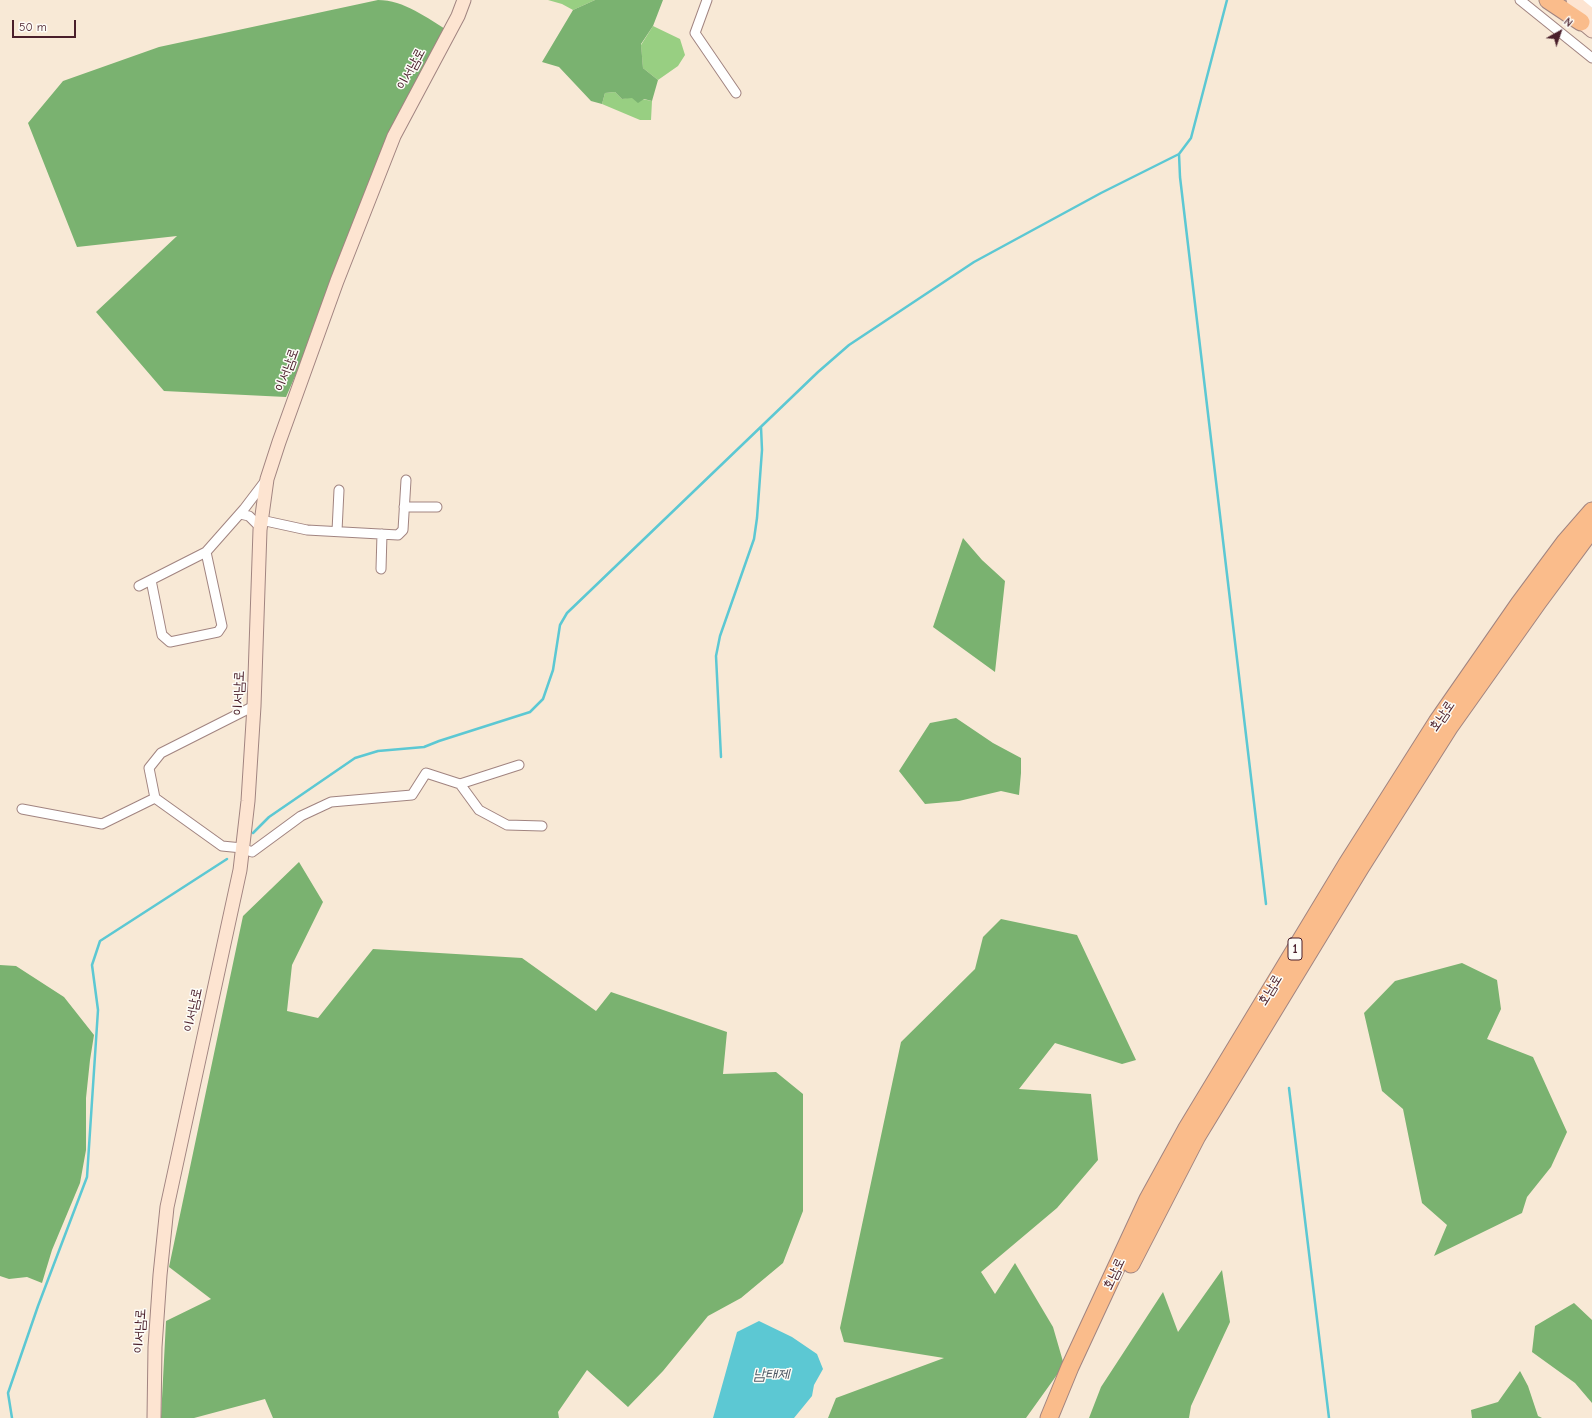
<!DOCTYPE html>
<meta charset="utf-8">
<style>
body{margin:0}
#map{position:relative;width:1592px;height:1418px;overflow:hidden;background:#f8e9d6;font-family:"Comic Neue",sans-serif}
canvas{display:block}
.north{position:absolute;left:1540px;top:12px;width:40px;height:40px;-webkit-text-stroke:3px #fdfcf7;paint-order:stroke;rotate:40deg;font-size:11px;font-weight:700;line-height:16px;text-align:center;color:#4a1f2b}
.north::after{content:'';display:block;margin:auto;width:14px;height:18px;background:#4a1f2b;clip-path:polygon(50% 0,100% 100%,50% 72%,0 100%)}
.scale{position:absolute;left:12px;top:20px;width:64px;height:18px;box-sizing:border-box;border:2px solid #4a1f2b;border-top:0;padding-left:5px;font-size:12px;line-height:14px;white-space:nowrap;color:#4a1f2b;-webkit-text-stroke:3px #fdfcf7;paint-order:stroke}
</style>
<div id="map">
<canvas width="1592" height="1418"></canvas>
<div class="north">N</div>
<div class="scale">50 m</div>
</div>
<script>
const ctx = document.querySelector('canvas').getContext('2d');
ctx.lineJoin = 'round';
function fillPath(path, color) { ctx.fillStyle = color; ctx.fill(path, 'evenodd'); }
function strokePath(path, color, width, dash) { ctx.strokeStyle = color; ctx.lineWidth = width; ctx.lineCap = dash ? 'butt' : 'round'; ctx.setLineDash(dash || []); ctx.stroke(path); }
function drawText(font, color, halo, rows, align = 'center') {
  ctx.font = font + ' "Comic Neue","Poor Story",sans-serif'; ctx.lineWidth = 3; ctx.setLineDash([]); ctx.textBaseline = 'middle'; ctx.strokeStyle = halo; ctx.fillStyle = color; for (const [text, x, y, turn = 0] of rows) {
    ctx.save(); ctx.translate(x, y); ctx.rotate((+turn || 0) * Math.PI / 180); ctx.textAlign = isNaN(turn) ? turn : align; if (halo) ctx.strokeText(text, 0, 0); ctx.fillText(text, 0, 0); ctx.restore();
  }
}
const green = new Path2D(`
 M548,0H595L573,10L562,4Z
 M653,26L680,39L685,55L678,66L658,80L643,68L641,45Z
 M615,92L622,99L632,97L652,101L651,120H640L602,104L605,93Z`);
const forest = new Path2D(`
 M378,0C404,0 427,18 450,32L394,136L337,281L286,397L164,391L96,312L177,236L77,247L28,123L63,81L159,47Z
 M595,0H663L653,26L641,44L643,68L658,80L652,101L644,99L638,103L632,98L622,99L615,92L605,93L602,104L591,101L559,67L542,62L573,10Z
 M963,538L982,560L1005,581L995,672L933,627Z
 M956,718L993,743L1021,758V773L1019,795L1001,791L959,801L925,804L899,771L930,723Z
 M299,862L323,902L292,965L287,1011L318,1018L373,949L522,958L596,1011L611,992L727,1032L723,1074L776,1072L803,1094V1211L783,1263L741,1298L708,1316L663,1371L628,1407L587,1370L558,1412L559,1418H273L265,1399L194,1418H161L166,1321L211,1299L169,1267L243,916Z
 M1001,919L1077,935L1136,1060L1122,1064L1055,1043L1019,1089L1091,1094L1098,1160L1057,1208L981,1272L995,1294L1015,1263L1053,1327L1064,1365L1026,1418H828L836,1398L944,1358L844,1342L840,1328L901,1042L975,969L983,937Z
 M1462,963L1497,980L1501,1009L1487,1039L1533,1057L1567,1132L1551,1167L1527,1197L1522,1213L1434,1256L1447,1225L1422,1203L1403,1109L1382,1091L1364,1013L1395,981Z
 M0,965L16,966L64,997L94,1035L90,1060L86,1098V1150L80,1183L52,1250L42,1283L27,1277L9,1279L0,1276Z
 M1222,1270L1230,1322L1191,1406L1189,1418H1089L1101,1387L1163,1292L1178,1332Z
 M1574,1303L1592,1320V1403L1575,1383L1532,1352L1535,1326Z
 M1520,1371L1528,1386L1538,1416L1542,1418H1472L1471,1410L1498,1402Z`);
const water = new Path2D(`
 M759,1321L792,1337L817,1354L823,1369L814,1385L812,1396L794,1418H713L737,1332Z`);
const stream = new Path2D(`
 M1179,154L1180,177C1208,419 1238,661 1266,904
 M721,757L716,656L720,636L754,539L757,518L762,450L761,427
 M253,833L269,817L355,758L378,751L424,747L439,741L530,712L543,699L553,670L560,625L567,613L818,372L849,345L974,262L1101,193L1179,154L1191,138L1227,0
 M1289,1088L1329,1418
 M12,1418L8,1393L38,1306L87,1177L98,1010L92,965L100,941L227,859`);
const street = new Path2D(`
 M707,0L695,33L736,93
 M1520,0L1592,58
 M1587,0L1592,6
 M404,507H437
 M240,514L249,516L260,527
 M261,520L307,530L398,535L403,530L406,480
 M337,531L339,490
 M381,569L382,534
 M151,580L162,635L170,642L218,632L222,626L206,552
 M139,586L206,552L244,509L266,480
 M254,706L161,753L149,768L155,798L222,846L242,848L252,852L301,816L331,802L412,795L426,773L460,784L479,810L507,825L542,826
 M460,784L519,765
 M22,809L102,824L155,798`);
const secondary = new Path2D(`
 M1573,0L1592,16
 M1574,16L1592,31
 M154,1418L155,1347L160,1275L167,1207L240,870L248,801L254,706L260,530L267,479L279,442L337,281L394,136L458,16L464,0`);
const highway = new Path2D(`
 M1548,0L1581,22
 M1131,1264L1197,1136L1360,868L1450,726L1538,602L1592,529
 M1049,1418L1070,1367L1148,1199L1186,1130L1347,864L1437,722L1519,604L1565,542L1592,511`);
const shields = [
 [1295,949,14]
];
const shieldNames = [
 ["1",1295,949]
];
const streetNames = [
 ["이서남로",411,69,-62],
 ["이서남로",287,370,-70],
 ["이서남로",239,693,-88],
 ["호남로",1442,716,-56],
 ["호남로",1270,990,-59],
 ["이서남로",193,1010,-78],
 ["호남로",1114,1274,-65],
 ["이서남로",140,1331,-87]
];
const waterNames = [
 ["남태제",771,1375]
];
fillPath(green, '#98cf82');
fillPath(forest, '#7ab270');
fillPath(water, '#5cc8d3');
strokePath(stream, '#5cc8d3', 2.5);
strokePath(street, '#a18480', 11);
strokePath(secondary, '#a18480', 15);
strokePath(highway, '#a18480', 19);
strokePath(street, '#fff', 9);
strokePath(secondary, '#fde4d1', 13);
strokePath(highway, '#fabc8b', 17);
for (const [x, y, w] of shields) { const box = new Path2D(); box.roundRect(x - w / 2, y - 11, w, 22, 3); ctx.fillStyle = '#fdfcf7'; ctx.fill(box); strokePath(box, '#4a1f2b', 1); }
drawText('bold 13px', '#4a1f2b', null, shieldNames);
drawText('14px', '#4a1f2b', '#fdfcf7', streetNames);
drawText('italic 15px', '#505a66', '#fdfcf7', waterNames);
</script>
